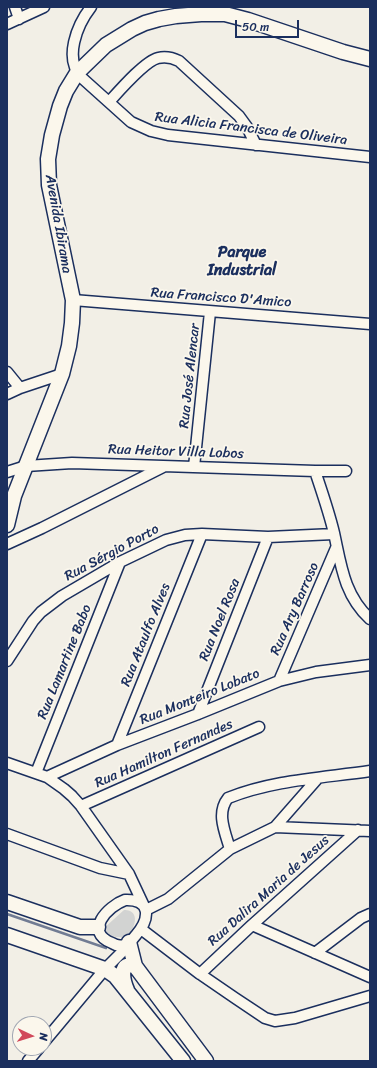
<!DOCTYPE html>
<meta charset="utf-8">
<style>
body{margin:0}
#map{position:relative;width:377px;height:1068px;overflow:hidden;background:#f2efe6;font-family:Sriracha,sans-serif}
canvas{display:block}
.frame{position:absolute;inset:0;border:8px solid #1b2f5e;pointer-events:none}
.north{position:absolute;left:12px;top:1016px;width:40px;height:40px;box-sizing:border-box;background:#fbf7ec;border:1px solid #a1a7b3;border-radius:50%;rotate:94deg;font-size:11px;font-weight:700;line-height:16px;text-align:center;color:#1b2f5e}
.north::after{content:'';display:block;margin:auto;width:14px;height:18px;background:#d1495b;clip-path:polygon(50% 0,100% 100%,50% 72%,0 100%)}
.scale{position:absolute;left:235px;top:20px;width:64px;height:18px;box-sizing:border-box;border:2px solid #1b2f5e;border-top:0;padding-left:5px;font-size:12px;line-height:14px;white-space:nowrap;color:#1b2f5e;-webkit-text-stroke:3px #fbf7ec;paint-order:stroke}
</style>
<div id="map">
<canvas width="377" height="1068"></canvas>
<div class="frame"></div>
<div class="north">N</div>
<div class="scale">50 m</div>
</div>
<script>
const ctx = document.querySelector('canvas').getContext('2d');
ctx.lineJoin = 'round';
function fillPath(path, color) { ctx.fillStyle = color; ctx.fill(path, 'evenodd'); }
function strokePath(path, color, width, dash) { ctx.strokeStyle = color; ctx.lineWidth = width; ctx.lineCap = dash ? 'butt' : 'round'; ctx.setLineDash(dash || []); ctx.stroke(path); }
function drawText(font, color, halo, rows, align = 'center') {
  ctx.font = font + ' Sriracha,sans-serif'; ctx.lineWidth = 3.5; ctx.setLineDash([]); ctx.textBaseline = 'middle'; ctx.strokeStyle = halo; ctx.fillStyle = color; for (const [text, x, y, turn = 0] of rows) {
    ctx.save(); ctx.translate(x, y); ctx.rotate((+turn || 0) * Math.PI / 180); ctx.textAlign = isNaN(turn) ? turn : align; if (halo) ctx.strokeText(text, 0, 0); ctx.fillText(text, 0, 0); ctx.restore();
  }
}
const green = new Path2D(`
 M124,910C126,910 128,910 130,911C140,916 133,932 126,936C121,939 112,936 107,935L103,929Z`);
const stream = new Path2D(`
 M7,914L106,948`);
const street = new Path2D(`
 M15,7L19,19
 M91,7C77,25 63,59 82,78L131,122L151,131L168,135L370,157
 M7,24L44,7
 M109,102C119,91 145,61 158,58C166,56 173,58 179,61L239,116L247,127L256,145
 M73,300L370,324
 M7,372L20,388
 M7,394L20,388L62,374
 M194,467L210,312
 M315,471C322,492 329,512 334,533C341,565 344,595 370,619
 M7,472L26,466L72,463L315,471H346
 M7,544L42,528L163,467
 M7,661L33,621L41,612L62,596L120,562L166,540L185,535L202,534L268,537L334,534
 M279,681L336,548
 M198,714L268,537
 M117,745L202,534
 M7,763L47,777L64,789L72,796L81,806L129,874L144,906
 M36,773L120,562
 M47,777L117,745L198,714L279,681L316,672L370,665
 M81,806L259,727
 M275,827L318,778
 M7,834L100,868L129,874
 M230,849C225,832 216,813 228,798C273,780 322,778 370,771
 M125,900C153,899 149,920 136,935C133,939 129,944 124,945C120,946 115,945 112,943C83,932 108,906 125,900Z
 M146,910L168,899L230,849L275,827L370,831
 M252,925L370,977
 M141,929L200,974L235,998L265,1018L275,1021L295,1018L370,996
 M315,953L361,918L370,914
 M200,974L252,925L358,830
 M44,1042L105,969L121,953L125,945
 M28,1061L39,1048`);
const secondary = new Path2D(`
 M7,525L14,496L62,374L69,346L72,323L73,300L49,185L48,159L52,135L60,106L66,91L77,73L106,45L132,29L145,23L159,19L176,16L201,14H225L248,20L343,52L370,59
 M7,902L80,927H98
 M7,935L105,969L115,976L183,1061
 M129,942L135,966L206,1061
 M127,990C123,981 118,959 136,967`);
const streetNames = [
 ["Rua Alicia Francisca de Oliveira",251,129,7],
 ["Avenida Ibirama",58,224,80],
 ["Rua Francisco D'Amico",221,298,4],
 ["Rua José Alencar",190,376,-84],
 ["Rua Heitor Villa Lobos",176,452,2],
 ["Rua Sérgio Porto",112,553,-28],
 ["Rua Ary Barroso",295,609,-66],
 ["Rua Noel Rosa",220,620,-68],
 ["Rua Ataulfo Alves",146,635,-68],
 ["Rua Lamartine Babo",65,662,-68],
 ["Rua Monteiro Lobato",200,697,-22],
 ["Rua Hamilton Fernandes",164,754,-24],
 ["Rua Dalira Maria de Jesus",269,891,-42]
];
const quarterNames = [
 ["Parque",242,253],
 ["Industrial",242,271]
];
fillPath(green, '#d2d3d2');
strokePath(stream, '#707b93', 2.5);
strokePath(street, '#1b2f5e', 13);
strokePath(secondary, '#1b2f5e', 17);
strokePath(street, '#fbf7ec', 10);
strokePath(secondary, '#fbf7ec', 14);
drawText('14px', '#1b2f5e', '#fbf7ec', streetNames);
drawText('bold 16px', '#1b2f5e', '#fbf7ec', quarterNames);
</script>
